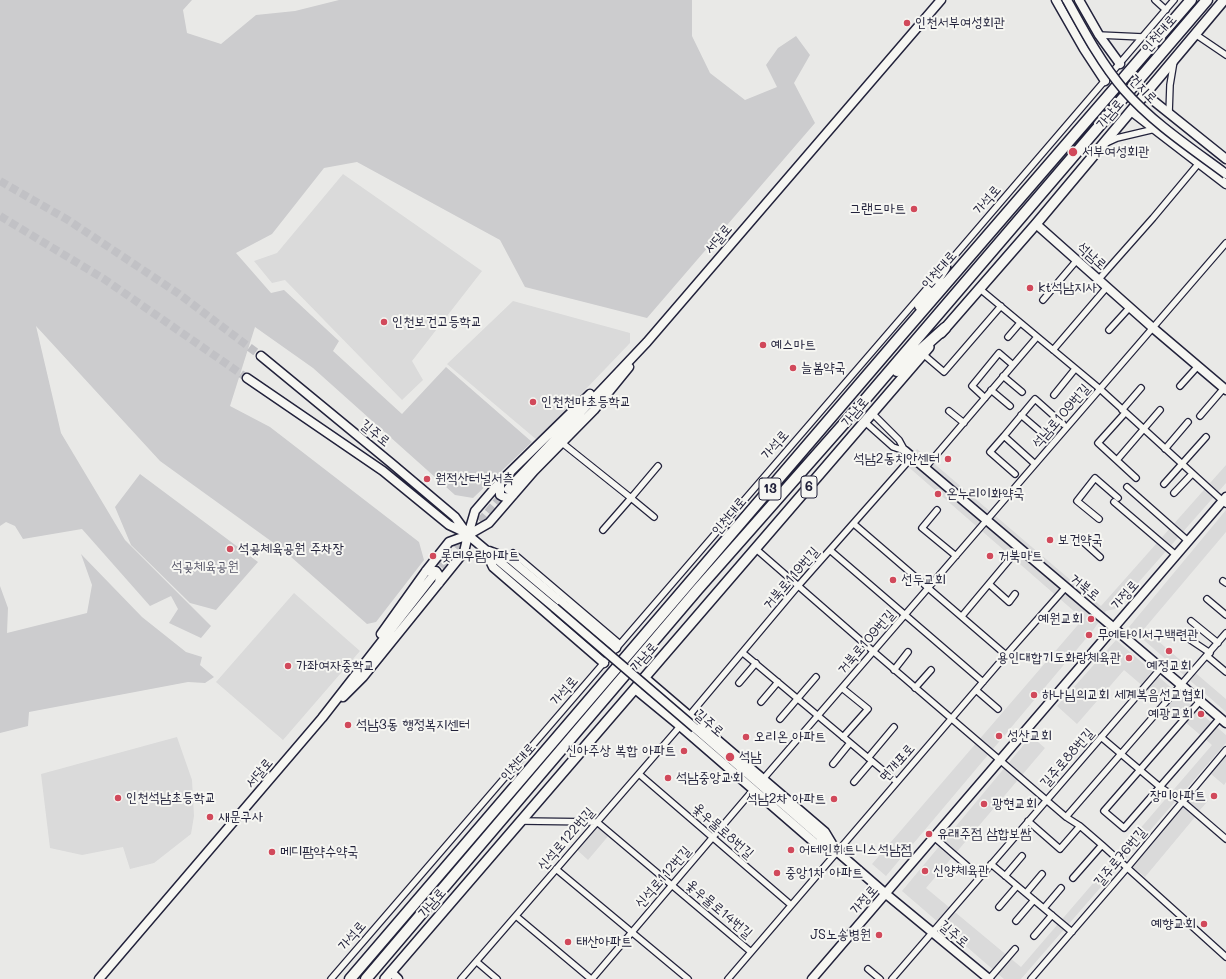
<!DOCTYPE html>
<meta charset="utf-8">
<style>
body{margin:0}
canvas{display:block;background:#e9e9e7}
</style>
<canvas width="1226" height="979"></canvas>
<script>
const ctx = document.querySelector('canvas').getContext('2d');
ctx.lineJoin = 'round';
function fillPath(path, color) { ctx.fillStyle = color; ctx.fill(path, 'evenodd'); }
function strokePath(path, color, width, dash) { ctx.strokeStyle = color; ctx.lineWidth = width; ctx.lineCap = dash ? 'butt' : 'round'; ctx.setLineDash(dash || []); ctx.stroke(path); }
function drawText(font, color, halo, rows, align = 'center') {
  ctx.font = font + ' Mali,"Poor Story",sans-serif'; ctx.lineWidth = 4; ctx.setLineDash([]); ctx.textBaseline = 'middle'; ctx.strokeStyle = halo; ctx.fillStyle = color; for (const [text, x, y, turn = 0] of rows) {
    ctx.save(); ctx.translate(x, y); ctx.rotate((+turn || 0) * Math.PI / 180); ctx.textAlign = isNaN(turn) ? turn : align; if (halo) ctx.strokeText(text, 0, 0); ctx.fillText(text, 0, 0); ctx.restore();
  }
}
const built = new Path2D(`
 M343,174L482,271L412,361L423,380L402,400L285,280L272,283L254,261L277,253Z
 M513,301L630,333V343L537,440L447,364Z
 M917,449L1101,606L1226,465V483L1115,609L1106,611L1094,629L886,876L872,864L1083,619L905,464Z
 M1226,510V532L1144,629L1226,699V712L1129,627Z
 M294,593L360,651L283,740L216,682Z
 M1116,640L1226,735V743L1021,979H1004L902,891L1031,736L1045,748L926,888L1021,967L1212,745L1124,670L1077,724L1057,706Z
 M177,737L192,780L194,816L191,834L154,863L130,869L123,847L82,855L50,848L41,774Z
 M1226,757V782L1224,785L1211,774Z
 M1197,791L1208,801L1199,811L1188,801Z
 M1184,806L1195,817L1145,877L1132,866Z
 M597,822L610,834L588,860L575,848Z`);
const green = new Path2D(`
 M0,0H192L183,10L187,33L221,44L256,15L295,11L339,0H692V36L710,73L745,100L777,87L766,65L778,48L796,36L810,55L794,83L815,123L647,318L525,287L500,240L357,162L324,168L272,234L236,253L271,293L284,290L339,341L333,351L402,414L446,367L532,442L473,498L455,495L313,368L255,327L230,406L270,427L419,542L424,560L376,622L367,624L282,549L160,461L36,326L61,433L125,540L211,626L201,638L169,623L178,609L171,596L150,606L82,529L23,539L15,526L6,522L0,526Z
 M140,474L258,562L216,610L190,603L131,545L115,507Z
 M81,554L142,617L186,652L202,657L200,665L214,677L205,683L188,682L29,712L28,726L0,733V586L8,608L7,633L87,613L92,585Z`);
const secondaryTunnel = new Path2D(`
 M0,181L68,220L179,294L261,356
 M0,216L104,279L247,378
 M433,576L506,491`);
const street = new Path2D(`
 M1155,0L1166,10
 M1195,34L1226,55
 M1099,35L1143,37
 M1169,114L1170,85L1174,61
 M1106,143L1117,138L1155,129
 M944,268L1174,0
 M1099,279L1153,218L1199,163
 M980,289L1100,389L1226,504
 M1043,300L1077,260
 M1109,330L1130,307
 M1008,337L1020,323
 M1053,350L1107,287
 M923,354L944,372L1001,306
 M1003,376L1022,392
 M1180,386L1198,366
 M991,390L1010,406
 M1054,395L1075,369
 M985,398L972,386L999,353L1013,365
 M1122,410L1141,388
 M949,411L964,423
 M872,413L899,440L905,451
 M1125,413L1098,443L1136,478
 M1021,415L1049,439
 M1200,416L1224,388
 M865,422L893,447L905,451
 M1004,436L1035,399L1063,424
 M561,442L631,498L603,530
 M1165,449L1188,422
 M1117,460L1160,410
 M925,468L1037,337
 M1015,474L990,452L1004,436L1035,464
 M1164,484L1206,437
 M1127,487L1188,541
 M1174,493L1192,474
 M1114,502L1176,555
 M937,510L922,528L956,556
 M654,517L631,498L658,466
 M1099,519L1077,501L1095,478L1118,498
 M854,524L1006,655
 M1081,540L1100,557
 M756,549L874,652L1066,817L1080,826L1102,845L1226,957
 M831,551L983,682
 M513,553L620,644
 M1223,581L1226,583
 M989,584L1009,602L1015,594
 M1207,599L1226,615
 M962,616L1019,548
 M1191,621L1218,643
 M1189,639L1210,653
 M743,653L897,782
 M1207,656L1226,672
 M894,670L908,652
 M739,683L756,663
 M842,688L868,709L843,737
 M915,688L931,670
 M976,690L998,709
 M1200,701L1104,811L1124,828L1220,718
 M761,702L778,682
 M688,717L798,586L912,457
 M780,719L816,677
 M1101,737L1160,787L1182,801L1226,839
 M868,758L894,727
 M833,764L850,743
 M639,774L791,905
 M764,778L1226,243
 M854,782L872,761
 M1066,817L1226,633
 M521,821L597,822L751,952
 M1028,821L1060,849L1080,826
 M935,838L980,877
 M991,864L1072,932
 M556,869L688,979
 M1005,876L1022,856
 M1073,878L1102,845
 M1026,893L1042,874
 M999,907L1017,886
 M1044,908L1061,888
 M516,916L591,979
 M1016,921L1034,900
 M1034,936L1052,915
 M477,962L497,979
 M868,969L880,979
 M331,979L928,287
 M461,979L682,724
 M592,979L753,790
 M728,979L1006,655L1066,587
 M892,979L1161,668
 M989,979L1015,949
 M1031,979L1127,868L1226,750`);
const secondary = new Path2D(`
 M1056,0L1084,49L1105,81
 M1079,0L1099,35L1120,64
 M1145,94L1226,159
 M1131,111L1226,184
 M1036,224L1153,328L1226,390
 M261,356L391,463L455,517L468,535L555,608
 M247,378L383,471L449,525L466,533
 M905,451L1226,723
 M500,482V495C505,499 508,497 513,495
 M508,489L647,342L941,0
 M489,551L510,559L616,648
 M486,552L493,567L604,663
 M426,571H436L440,577L439,583
 M381,634L426,571L449,542L468,535L475,511L500,482L590,394
 M635,689L680,726L815,843L837,852L825,832L645,678
 M343,697L363,677L464,552L468,535L489,523L534,471L594,410L629,367
 M695,728L886,894L989,979
 M391,972L398,979
 M99,979L322,718L432,577
 M812,979L1226,497`);
const primary = new Path2D(`
 M941,333L1036,224L1224,0
 M385,979L929,347`);
const highway = new Path2D(`
 M920,306L945,267
 M897,371L945,328
 M350,979L899,338L1191,0
 M366,979L698,589L863,402L1207,0`);
const secondaryBridge = new Path2D(`
 M1067,0C1084,31 1101,63 1124,90C1153,123 1191,148 1226,174
 M555,608L695,728`);
const markers = [
 [907,23,4,"#d1495b"],
 [1073,152,5,"#d1495b"],
 [914,209,4,"#d1495b"],
 [1030,288,4,"#d1495b"],
 [384,322,4,"#d1495b"],
 [763,345,4,"#d1495b"],
 [793,368,4,"#d1495b"],
 [533,402,4,"#d1495b"],
 [948,459,4,"#d1495b"],
 [427,479,4,"#d1495b"],
 [938,494,4,"#d1495b"],
 [1050,540,4,"#d1495b"],
 [230,549,4,"#d1495b"],
 [433,556,4,"#d1495b"],
 [990,556,4,"#d1495b"],
 [893,580,4,"#d1495b"],
 [1091,619,4,"#d1495b"],
 [1089,635,4,"#d1495b"],
 [1169,651,4,"#d1495b"],
 [1129,658,4,"#d1495b"],
 [288,666,4,"#d1495b"],
 [1034,695,4,"#d1495b"],
 [1201,714,4,"#d1495b"],
 [348,725,4,"#d1495b"],
 [999,736,4,"#d1495b"],
 [746,737,4,"#d1495b"],
 [684,751,4,"#d1495b"],
 [730,757,5,"#d1495b"],
 [668,778,4,"#d1495b"],
 [1214,796,4,"#d1495b"],
 [118,798,4,"#d1495b"],
 [834,799,4,"#d1495b"],
 [984,804,4,"#d1495b"],
 [210,817,4,"#d1495b"],
 [929,834,4,"#d1495b"],
 [791,850,4,"#d1495b"],
 [272,852,4,"#d1495b"],
 [925,871,4,"#d1495b"],
 [777,873,4,"#d1495b"],
 [1204,924,4,"#d1495b"],
 [879,935,4,"#d1495b"],
 [568,942,4,"#d1495b"]
];
const shields = [
 [809,487,16],
 [770,489,22]
];
const shieldNames = [
 ["6",809,487],
 ["13",770,489]
];
const poiNames = [
 ["인천서부여성회관",915,23],
 ["서부여성회관",1082,152],
 ["그랜드마트",906,209,"right"],
 ["kt석남지사",1038,288],
 ["인천보건고등학교",392,322],
 ["예스마트",771,345],
 ["늘봄약국",801,368],
 ["인천천마초등학교",541,402],
 ["석남2동치안센터",940,459,"right"],
 ["원적산터널서측",435,479],
 ["온누리이화약국",946,494],
 ["보건약국",1058,540],
 ["석곶체육공원 주차장",238,549],
 ["롯데우람아파트",441,556],
 ["거북마트",998,556],
 ["선두교회",901,580],
 ["예원교회",1083,619,"right"],
 ["무에타이서구백련관",1097,635],
 ["용인대합기도화랑체육관",1121,658,"right"],
 ["가좌여자중학교",296,666],
 ["예정교회",1169,666,"center"],
 ["하나님의교회 세계복음선교협회",1042,695],
 ["예광교회",1193,714,"right"],
 ["석남3동 행정복지센터",356,725],
 ["성산교회",1007,736],
 ["오리온 아파트",754,737],
 ["신아주상 복합 아파트",676,751,"right"],
 ["석남",739,757],
 ["석남중앙교회",676,778],
 ["장미아파트",1206,796,"right"],
 ["인천석남초등학교",126,798],
 ["석남2차 아파트",826,799,"right"],
 ["광현교회",992,804],
 ["새문구사",218,817],
 ["유래주점 삼합보쌈",937,834],
 ["어테인휘트니스석남점",799,850],
 ["메디팜약수약국",280,852],
 ["신양체육관",933,871],
 ["중앙1차 아파트",785,873],
 ["예향교회",1196,924,"right"],
 ["JS노송병원",871,935,"right"],
 ["태산아파트",576,942]
];
const streetNames = [
 ["인천대로",1159,34,-49],
 ["건지로",1143,89,46],
 ["가남로",1110,114,-50],
 ["가석로",987,200,-49],
 ["서달로",718,239,-49],
 ["석남로",1092,256,42],
 ["인천대로",939,270,-49],
 ["가남로",855,412,-50],
 ["석남로109번길",1061,416,-49],
 ["길주로",375,433,39],
 ["가석로",775,445,-49],
 ["인천대로",729,516,-50],
 ["거북로119번길",791,578,-49],
 ["거북로",1085,587,40],
 ["가정로",1125,595,-49],
 ["거북로109번길",866,642,-49],
 ["가남로",644,657,-49],
 ["가석로",564,691,-49],
 ["길주로",709,723,41],
 ["길주로88번길",1067,758,-49],
 ["인천대로",518,762,-49],
 ["면개포로",897,763,-49],
 ["서달로",259,773,-50],
 ["옻우물로8번길",723,831,41],
 ["신석로122번길",566,839,-49],
 ["길주로76번길",1120,857,-50],
 ["신석로112번길",663,877,-49],
 ["가정로",864,900,-49],
 ["가남로",432,903,-49],
 ["옻우물로14번길",719,909,40],
 ["길주로",954,934,40],
 ["가석로",352,936,-49]
];
const parkNames = [
 ["석곶체육공원",205,567]
];
fillPath(built, '#dadada');
fillPath(green, '#ccccce');
strokePath(secondaryTunnel, '#c1c1c5', 8, [8, 4]);
strokePath(street, '#22223b', 8);
strokePath(secondary, '#22223b', 11);
strokePath(primary, '#22223b', 12);
strokePath(highway, '#22223b', 13);
strokePath(street, '#f6f6f2', 5.5);
strokePath(secondary, '#f6f6f2', 8);
strokePath(primary, '#f6f6f2', 9);
strokePath(highway, '#f6f6f2', 10);
strokePath(secondaryBridge, '#22223b', 11, []);
strokePath(secondaryBridge, '#f6f6f2', 8);
for (const [x, y, r, color] of markers) { const dot = new Path2D(); dot.arc(x, y, r, 0, 2 * Math.PI); ctx.fillStyle = color; ctx.fill(dot); strokePath(dot, '#f6f6f2', 1.5); }
for (const [x, y, w] of shields) { const box = new Path2D(); box.roundRect(x - w / 2, y - 11, w, 22, 3); ctx.fillStyle = '#f6f6f2'; ctx.fill(box); strokePath(box, '#22223b', 1); }
drawText('bold 13px', '#22223b', null, shieldNames);
drawText('14px', '#22223b', '#f6f6f2', poiNames, 'left');
drawText('14px', '#22223b', '#f6f6f2', streetNames);
drawText('14px', '#555567', '#f6f6f2', parkNames);
</script>
